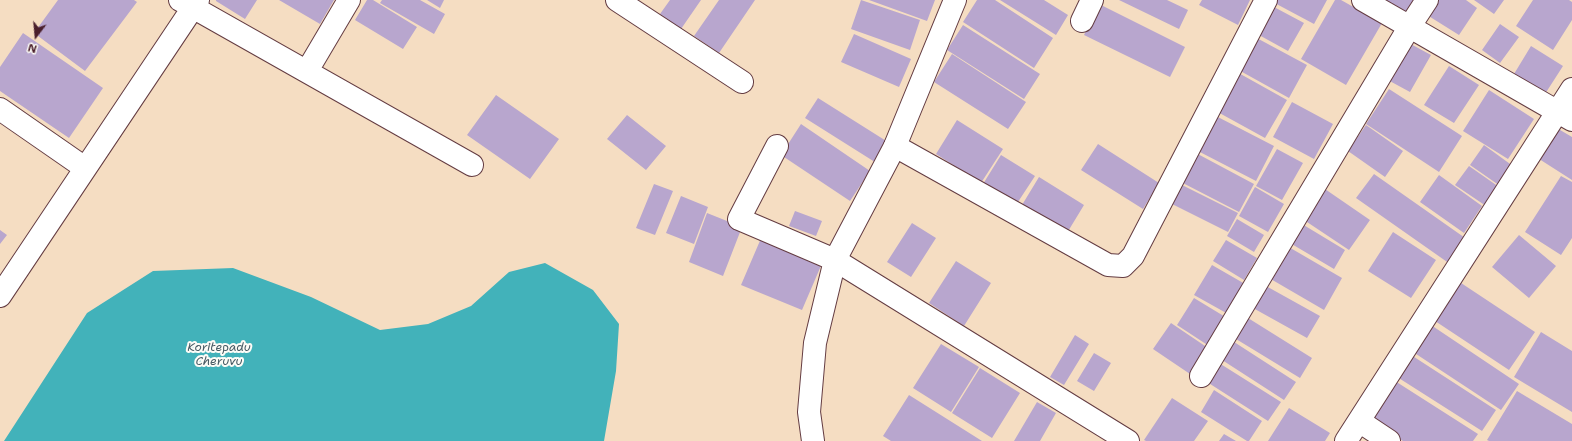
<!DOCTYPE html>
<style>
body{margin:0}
#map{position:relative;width:1572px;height:441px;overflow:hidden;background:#f5ddc2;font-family:"Shantell Sans",sans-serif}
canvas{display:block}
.north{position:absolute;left:16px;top:16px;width:40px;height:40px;-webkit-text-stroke:3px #fdfcf7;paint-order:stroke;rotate:196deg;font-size:11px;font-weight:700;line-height:16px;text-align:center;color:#4a1f2b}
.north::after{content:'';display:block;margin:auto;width:14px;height:18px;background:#4a1f2b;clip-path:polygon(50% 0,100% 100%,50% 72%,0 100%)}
</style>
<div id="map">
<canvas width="1572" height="441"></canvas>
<div class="north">N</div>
</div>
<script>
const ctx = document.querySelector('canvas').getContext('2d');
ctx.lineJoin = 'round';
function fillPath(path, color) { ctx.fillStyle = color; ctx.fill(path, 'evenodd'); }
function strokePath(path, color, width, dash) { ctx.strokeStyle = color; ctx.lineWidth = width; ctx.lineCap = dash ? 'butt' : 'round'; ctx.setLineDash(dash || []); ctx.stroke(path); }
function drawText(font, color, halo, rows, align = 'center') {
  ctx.font = font + ' "Shantell Sans",sans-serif'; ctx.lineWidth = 4; ctx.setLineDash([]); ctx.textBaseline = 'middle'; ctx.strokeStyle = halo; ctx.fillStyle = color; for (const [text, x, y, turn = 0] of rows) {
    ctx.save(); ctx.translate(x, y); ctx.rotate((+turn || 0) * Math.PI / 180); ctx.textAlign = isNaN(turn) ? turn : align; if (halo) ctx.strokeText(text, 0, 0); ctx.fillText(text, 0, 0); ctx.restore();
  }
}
const water = new Path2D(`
 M545,263L593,290L619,324L616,371L604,441H4L87,313L153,271L233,268L311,297L380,330L428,324L471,306L509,272Z`);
const building = new Path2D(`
 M58,0H134L137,2L85,71L34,33Z
 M216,0H257L245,19L216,1Z
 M279,0H334L320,24Z
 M367,0H373L417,27L403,49L355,20Z
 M382,0H420L445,14L434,34L380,3Z
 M427,0H444L440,8Z
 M670,0H701L681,29L660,14Z
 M719,0H755L719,53L694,36Z
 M861,0L920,20L910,50L851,29Z
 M869,0H935L927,21Z
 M977,0H995L1053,38L1034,68L963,22Z
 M1000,0H1044L1068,15L1056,35Z
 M1119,0H1167L1188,10L1179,29Z
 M1202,0H1250L1238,25L1199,5Z
 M1269,0H1327L1314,24Z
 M1335,0H1341L1382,23L1346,85L1301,59Z
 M1385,0H1414L1406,13Z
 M1437,0H1466L1477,8L1459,35L1427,15Z
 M1474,0H1504L1494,14Z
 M1533,0H1569L1572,2V20L1553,50L1516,26Z
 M1099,4L1185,47L1170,77L1084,35Z
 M1274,7L1304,23L1288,51L1259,35Z
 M1500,24L1519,37L1500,63L1482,50Z
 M963,25L1040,74L1024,99L947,50Z
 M23,33L103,88L69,138L0,91V67Z
 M854,34L911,59L899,87L841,62Z
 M1253,36L1307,65L1289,98L1235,68Z
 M1407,42L1431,55L1410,92L1386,79Z
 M1531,46L1563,66L1545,94L1514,74Z
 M952,54L1026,102L1008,129L934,82Z
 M1449,66L1479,85L1454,123L1424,105Z
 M1235,71L1287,100L1265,138L1214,110Z
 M1389,89L1462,136L1439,172L1366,124Z
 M1489,90L1534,119L1508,159L1463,131Z
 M496,95L559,139L530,179L467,135Z
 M818,98L891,144L878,164L805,118Z
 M1292,102L1333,124L1314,159L1273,137Z
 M627,115L666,146L646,170L607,139Z
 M1214,115L1274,146L1256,181L1196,150Z
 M957,120L1003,149L981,183L936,154Z
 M801,124L870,171L850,201L781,155Z
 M1366,125L1403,151L1385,177L1348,151Z
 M1555,127L1572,137V180L1536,157Z
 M1098,144L1159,183L1143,209L1081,170Z
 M1484,145L1517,169L1503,188L1470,165Z
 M1277,149L1303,163L1282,200L1256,186Z
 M1194,152L1254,184L1239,212L1179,181Z
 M1001,155L1035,176L1016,205L983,184Z
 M1469,166L1499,187L1486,206L1455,185Z
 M1374,174L1468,240L1450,264L1356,198Z
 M1439,175L1482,206L1464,233L1420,202Z
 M1561,176L1572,182V238L1561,255L1525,232Z
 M1039,177L1084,205L1067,233L1022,205Z
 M1178,183L1238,213L1228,232L1168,202Z
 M654,184L673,191L655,235L636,228Z
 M1255,187L1284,204L1268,232L1239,216Z
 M1322,187L1370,220L1349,250L1301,218Z
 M681,196L708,207L694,244L666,233Z
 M795,211L822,221L816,236L789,226Z
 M707,213L742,227L723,276L689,262Z
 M1237,219L1264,235L1254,252L1227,236Z
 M912,223L936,238L911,277L887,262Z
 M1302,224L1345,250L1334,269L1290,243Z
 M0,230L7,235L0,244Z
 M1393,232L1436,260L1411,298L1368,271Z
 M1519,235L1556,266L1529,298L1492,267Z
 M762,236L823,261L802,310L741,285Z
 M1226,240L1257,258L1244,280L1213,261Z
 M1287,246L1342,278L1324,310L1269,278Z
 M956,261L991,283L964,326L929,303Z
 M1212,265L1245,284L1228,314L1194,295Z
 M1455,279L1535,332L1509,370L1429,317Z
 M1266,286L1320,316L1307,338L1253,308Z
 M1194,298L1227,318L1209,346L1177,325Z
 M1248,318L1312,358L1300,378L1236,339Z
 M1171,323L1208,348L1190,374L1153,349Z
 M1428,323L1519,384L1501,410L1410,350Z
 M1541,332L1572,351V412L1514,377Z
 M1075,335L1089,344L1064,385L1050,377Z
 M1231,340L1296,382L1284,400L1219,358Z
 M941,344L979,367L951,412L913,388Z
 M1094,353L1111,363L1094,391L1077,381Z
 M1408,353L1496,410L1482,431L1394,375Z
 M1219,363L1281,402L1268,421L1207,382Z
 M980,368L1020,393L992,438L952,413Z
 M1395,381L1478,434L1473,441H1403L1370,420Z
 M1214,390L1262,421L1249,441H1247L1201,412Z
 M1517,391L1572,424V441H1489L1487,440Z
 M909,395L982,441H891L883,436Z
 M1172,398L1208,421L1194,441H1146L1144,440Z
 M1037,402L1056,413L1040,441H1014Z
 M1289,408L1330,433L1325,441H1268Z
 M1224,434L1236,441H1219Z`);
const minor = new Path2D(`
 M180,0L472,165
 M617,0L742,82
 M1363,0L1572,120
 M1082,21L1092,0
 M307,71L349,0
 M0,109L85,168
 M777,146L739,219L835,260L1128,441
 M895,146L1108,265L1123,266L1133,256L1266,0
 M0,296L198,0
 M1201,376L1410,26L1427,0
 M1359,421L1389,441
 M1346,441L1572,89`);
const tertiary = new Path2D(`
 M813,441L809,412L815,343L835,260L895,146L955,0`);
const waterNames = [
 ["Koritepadu",219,348],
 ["Cheruvu",219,362]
];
fillPath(water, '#42b2ba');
fillPath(building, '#b8a6ce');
strokePath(minor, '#643c42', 24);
strokePath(tertiary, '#643c42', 24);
strokePath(minor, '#fff', 22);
strokePath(tertiary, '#fff', 22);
drawText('italic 12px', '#475a64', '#fdfcf7', waterNames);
</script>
